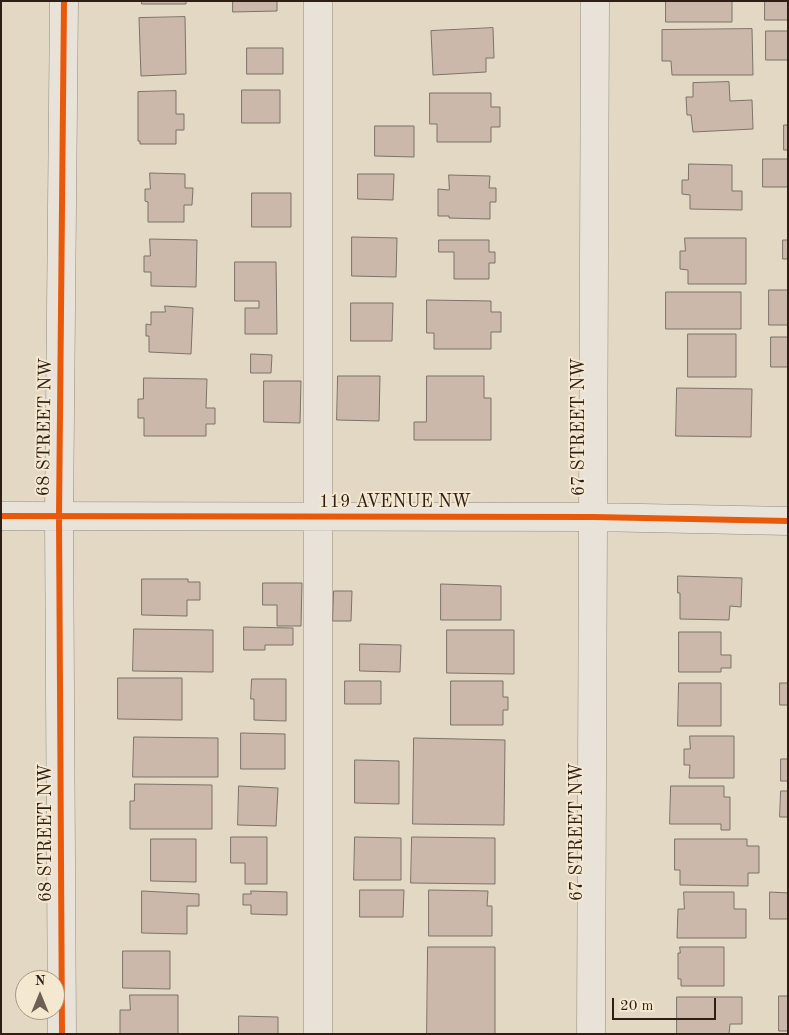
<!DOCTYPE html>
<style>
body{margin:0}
#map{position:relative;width:789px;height:1035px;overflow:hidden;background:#e2d8c4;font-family:"Old Standard TT",serif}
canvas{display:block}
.frame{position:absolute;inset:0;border:2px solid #2e1e16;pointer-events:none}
.north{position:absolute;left:15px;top:970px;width:50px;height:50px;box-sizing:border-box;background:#f5e8d0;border:1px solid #a59786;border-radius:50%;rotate:0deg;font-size:14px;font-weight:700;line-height:20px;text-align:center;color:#2e1e16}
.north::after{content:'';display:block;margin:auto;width:18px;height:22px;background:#6d5f53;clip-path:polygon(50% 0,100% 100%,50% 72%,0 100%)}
.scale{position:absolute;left:612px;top:998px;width:104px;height:22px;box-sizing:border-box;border:2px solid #2e1e16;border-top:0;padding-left:6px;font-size:15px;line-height:18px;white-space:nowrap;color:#2e1e16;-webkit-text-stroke:4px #f5e8d0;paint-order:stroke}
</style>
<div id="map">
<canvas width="789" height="1035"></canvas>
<div class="frame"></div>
<div class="north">N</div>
<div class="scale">20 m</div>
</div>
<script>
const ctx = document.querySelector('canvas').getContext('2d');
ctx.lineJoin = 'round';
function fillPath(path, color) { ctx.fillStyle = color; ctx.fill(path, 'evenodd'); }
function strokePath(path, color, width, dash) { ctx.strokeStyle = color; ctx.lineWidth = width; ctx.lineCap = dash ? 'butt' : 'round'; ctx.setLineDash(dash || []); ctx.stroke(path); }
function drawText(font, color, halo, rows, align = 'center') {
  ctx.font = font + ' "Old Standard TT",serif'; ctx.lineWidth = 4; ctx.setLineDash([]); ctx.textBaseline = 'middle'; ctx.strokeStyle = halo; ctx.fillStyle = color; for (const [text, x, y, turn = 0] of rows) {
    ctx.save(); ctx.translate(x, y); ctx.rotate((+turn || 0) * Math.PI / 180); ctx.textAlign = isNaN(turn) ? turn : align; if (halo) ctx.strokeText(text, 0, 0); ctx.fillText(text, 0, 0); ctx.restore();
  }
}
const building = new Path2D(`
 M142,1H186V4H142Z
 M233,1H277V11L233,12Z
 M666,1H732V22H666Z
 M765,1H788V20H765Z
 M185,17L186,74L141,76L139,18Z
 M493,28L494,58H486V72L433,75L431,31Z
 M752,29L753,75H672L671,61H662V30Z
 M766,31H788V60H766Z
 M247,48H283V74H247Z
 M729,82L730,101L752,100L753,129L693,132L691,115H687L686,97H693V83Z
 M242,90H280V123H242Z
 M176,91V114H184V130H176V144H140V141H138V92Z
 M430,93H491V107H500V127H491V142H437V124H430Z
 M784,125H788V150H784Z
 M375,126H414V157L375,156Z
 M763,159H788V187H763Z
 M689,164L732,165V191H742V210L690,209V195L682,194V180H688Z
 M150,173L185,174V188H193L192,205H184V222H148V202L145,201V189H150Z
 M358,174H394L393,200L358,199Z
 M449,175L490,176L489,188H496V202H490V219L449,218V216H438V189L449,190Z
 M252,193H291V227H252Z
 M352,237L397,238L396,277L352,276Z
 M685,238H746V284H688V270L680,269V251H685Z
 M150,239L197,240L196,287L151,286V272H144V256H150Z
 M439,240H489V252H495V263H489V279H454V252H439Z
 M783,240H788V259H783Z
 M235,262H276L277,334H245V308H259V301H235Z
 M769,290H788V325H769Z
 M666,292H741V329H666Z
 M427,300L491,301V312H501V332H491V349H434V333H427Z
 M351,303H393L392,341H351Z
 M165,306L193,308L191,354L149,352V336H146V324L151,325V312H165Z
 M688,334H736V377H688Z
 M771,337H788V367H771Z
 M251,354L272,355L271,373H251Z
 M338,376H380L379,421L337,420Z
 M427,376H484V398H491V440H414V422H426Z
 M144,378L207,379L206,408H215V424H206V436H144V418H138V399H143Z
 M264,381H301L300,423L264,422Z
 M677,388L752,389L751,437L676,436Z
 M678,576L742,578L741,607L730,606L729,620L680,619V593H678Z
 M142,579H188V582H200V600H187V616L142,615Z
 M263,583H302L301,626H277V605H263Z
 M441,584L501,586V620H441Z
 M334,591H352L351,621H333Z
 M244,627L293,628V645H265V650H244Z
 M134,629L213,630V672L133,671Z
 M447,630H514V674L447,673Z
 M679,632H721V655H731V668H721V672H679Z
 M360,644L401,645L400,672L360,671Z
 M118,678H182V720L118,719Z
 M252,679H286V721L254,720V699H251Z
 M345,681H381V704H345Z
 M451,681H503V697H508V710H503V725H451Z
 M679,683H721V726H678Z
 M780,683H788V705H780Z
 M241,733L285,734V769H241Z
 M690,736H734V778H689L690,765H684V749H690Z
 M134,737L218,738V777H133Z
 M414,738L505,740L504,825L413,824Z
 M781,759H788V781H781Z
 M355,760L399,761V804L355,803Z
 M135,784L212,785V829H130V801H134Z
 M239,786L278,788L276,826L238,825Z
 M671,786H724V797H730V830H721V824H670Z
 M781,791H788V817H780Z
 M231,837H267V884H245V863H231Z
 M355,837L401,838V880H354Z
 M412,837L495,838V884L411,883Z
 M151,839H196V882L151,881Z
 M675,839H747V846H759V873H748V886L680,885V870H675Z
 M360,890H404L403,917H360Z
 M429,890L488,891L487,906H492V936H429Z
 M142,891L199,894V906H187V934L142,933Z
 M251,891L287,892V915L251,914V905H243V894H251Z
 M684,892H734V909H746V938H677L678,909H684Z
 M770,892L788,893V919H770Z
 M428,947H495V1034H427Z
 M680,947H724V986H681V979H678V953H680Z
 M123,951H170V989L123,988Z
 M130,995H178V1034H120V1010H130Z
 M779,996H788V1031H779Z
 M677,997H742V1024H730L729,1034H677Z
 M239,1016L278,1017V1034H239Z`);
const minor = new Path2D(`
 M318,1V1034
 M1,516L594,517L788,521
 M62,1034L59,517L64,1
 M591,1034L595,1`);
const cycleway = new Path2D(`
 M1,516L594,517L788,521
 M62,1034L59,517L64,1`);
const streetNames = [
 ["68 STREET NW",45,427,-89],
 ["67 STREET NW",579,427,-90],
 ["119 AVENUE NW",395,502],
 ["67 STREET NW",577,832,-90],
 ["68 STREET NW",46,833,-90]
];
fillPath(building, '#cbb8ab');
strokePath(building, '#7b7369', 1);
strokePath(minor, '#948c80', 29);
strokePath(minor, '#e8e2d8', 28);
strokePath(cycleway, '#e8590c', 6);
drawText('18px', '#2e1e16', '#f5e8d0', streetNames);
</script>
